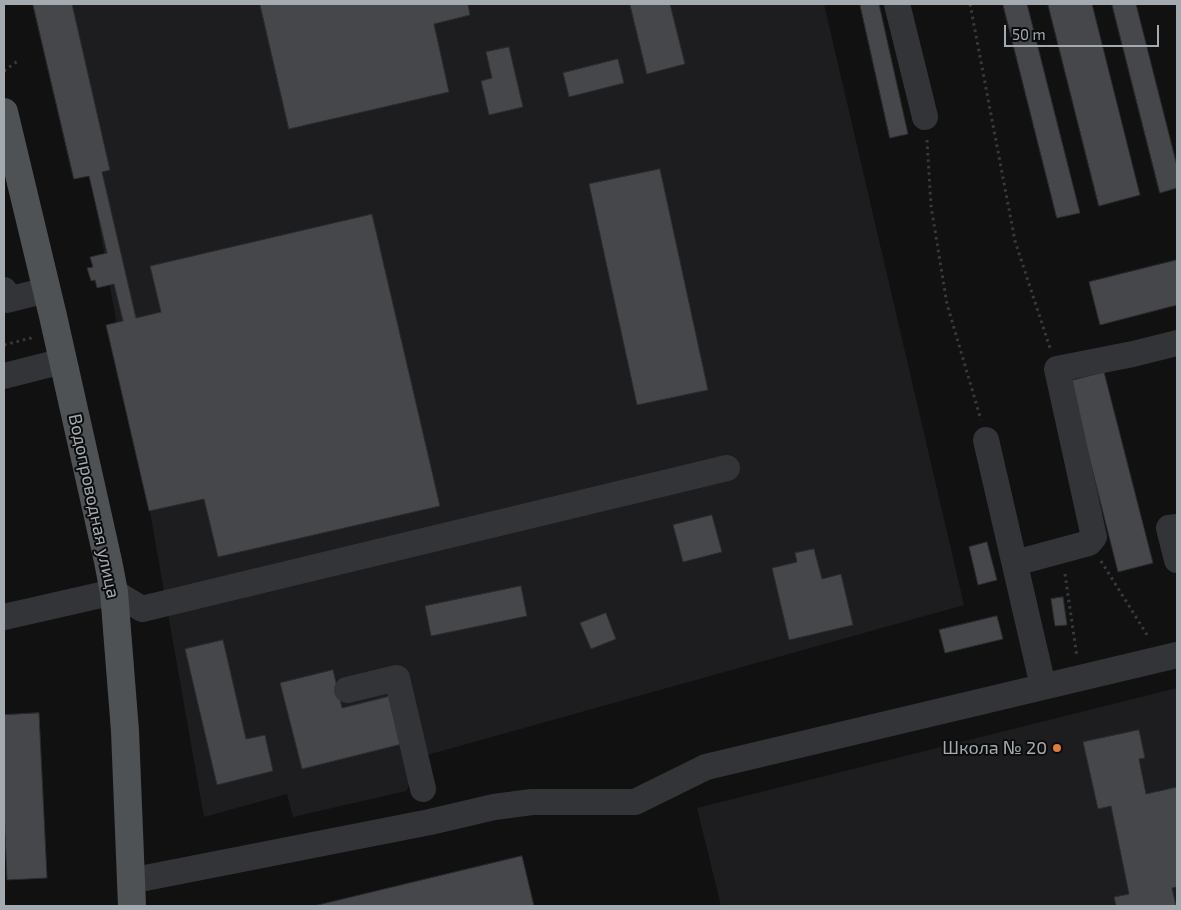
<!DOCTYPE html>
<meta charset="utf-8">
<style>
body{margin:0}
#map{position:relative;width:1181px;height:910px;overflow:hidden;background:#111112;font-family:"Exo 2",sans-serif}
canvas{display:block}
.frame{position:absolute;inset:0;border:5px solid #a3abb1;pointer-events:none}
.scale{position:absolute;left:1004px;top:25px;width:155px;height:22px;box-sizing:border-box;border:2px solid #a3abb1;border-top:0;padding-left:6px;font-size:15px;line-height:18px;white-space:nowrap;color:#a3abb1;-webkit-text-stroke:4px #0c0c0d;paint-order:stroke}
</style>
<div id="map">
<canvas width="1181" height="910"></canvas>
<div class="frame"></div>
<div class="scale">50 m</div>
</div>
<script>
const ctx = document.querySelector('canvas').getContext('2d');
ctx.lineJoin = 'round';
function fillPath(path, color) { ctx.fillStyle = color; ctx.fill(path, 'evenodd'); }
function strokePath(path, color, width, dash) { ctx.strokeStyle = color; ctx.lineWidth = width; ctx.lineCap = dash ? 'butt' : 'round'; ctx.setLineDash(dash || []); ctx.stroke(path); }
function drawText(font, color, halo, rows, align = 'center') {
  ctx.font = font + ' "Exo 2",sans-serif'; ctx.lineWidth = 4; ctx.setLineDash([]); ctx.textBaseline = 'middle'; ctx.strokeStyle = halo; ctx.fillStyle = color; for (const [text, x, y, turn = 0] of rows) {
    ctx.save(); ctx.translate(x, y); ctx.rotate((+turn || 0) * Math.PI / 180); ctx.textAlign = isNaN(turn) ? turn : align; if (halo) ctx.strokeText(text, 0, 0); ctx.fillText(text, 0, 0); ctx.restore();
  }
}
const built = new Path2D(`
 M60,4H824L964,605L413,759V778L406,791L293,817L287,794L204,817Z
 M1177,688V906H721L697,808Z`);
const building = new Path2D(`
 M33,4H72L110,170L102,172L136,318L161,312L150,266L372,214L440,506L218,557L204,499L149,511L106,325L123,321L114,284L97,288L95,280L91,281L87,268L93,267L90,257L107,253L89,176L74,179Z
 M260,4H468L470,15L434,24L449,92L289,129Z
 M630,4H670L685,64L647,74Z
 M860,4H879L908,134L890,138Z
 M1003,4H1027L1080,213L1057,218Z
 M1048,4H1092L1140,195L1099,206Z
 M1112,4H1136L1177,166V188L1160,193Z
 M509,47L523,107L489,115L481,81L492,78L486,52Z
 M618,59L624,83L569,97L563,73Z
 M660,169L708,390L637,405L589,184Z
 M1177,260V305L1100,325L1089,282Z
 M1104,372L1153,563L1118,572L1070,381Z
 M712,515L722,552L683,562L673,525Z
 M987,542L997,580L978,585L969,547Z
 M814,549L822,579L841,574L853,625L789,640L772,568L797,562L795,553Z
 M521,586L527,616L431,636L425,606Z
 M1063,597L1067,625L1055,626L1051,599Z
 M606,613L616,639L591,649L580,623Z
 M997,616L1003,639L945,653L939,630Z
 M223,640L246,739L265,735L273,771L217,785L185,649Z
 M333,670L342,708L398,694L410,742L302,769L280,683Z
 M39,713L47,878L7,880L4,811V715Z
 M1139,730L1145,758L1139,759L1146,794L1177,787V887L1172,888L1176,906H1116L1114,897L1129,894L1111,806L1098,809L1083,742Z
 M522,856L534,906H314Z`);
const path = new Path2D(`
 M970,4L1015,241L1050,348
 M4,71L19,60
 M927,140L931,206L947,304L981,420
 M4,345L31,338L33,336
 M1101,561L1149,638
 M1065,574L1077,657`);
const minor = new Path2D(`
 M897,4L925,117
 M4,290L7,300L47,290
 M4,376L63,361
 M986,440L1043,686
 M1177,527L1169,528L1177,560
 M1015,563L1089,543L1094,537L1057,369L1133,354L1177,343
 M4,617L114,592L142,609L727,468
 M347,690L397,678L423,789
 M130,881L430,822L494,807L532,802H635L706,767L1177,655`);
const major = new Path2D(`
 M4,112L53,316L108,561L114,592L125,731L132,906`);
const markers = [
 [1057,748,5,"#de7d3c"]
];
const streetNames = [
 ["Водопроводная улица",94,506,78]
];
const poiNames = [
 ["Школа № 20",1047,748]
];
fillPath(built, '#1d1d1f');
fillPath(building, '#45474a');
strokePath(building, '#2b2c2e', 1);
strokePath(path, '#383b3e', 3, [2.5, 4]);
strokePath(minor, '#323437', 26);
strokePath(major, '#4f5255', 28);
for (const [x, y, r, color] of markers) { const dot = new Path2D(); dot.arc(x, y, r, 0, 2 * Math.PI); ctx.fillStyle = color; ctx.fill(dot); strokePath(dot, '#0c0c0d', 2); }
drawText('18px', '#a3abb1', '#0c0c0d', streetNames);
drawText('18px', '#a3abb1', '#0c0c0d', poiNames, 'right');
</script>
